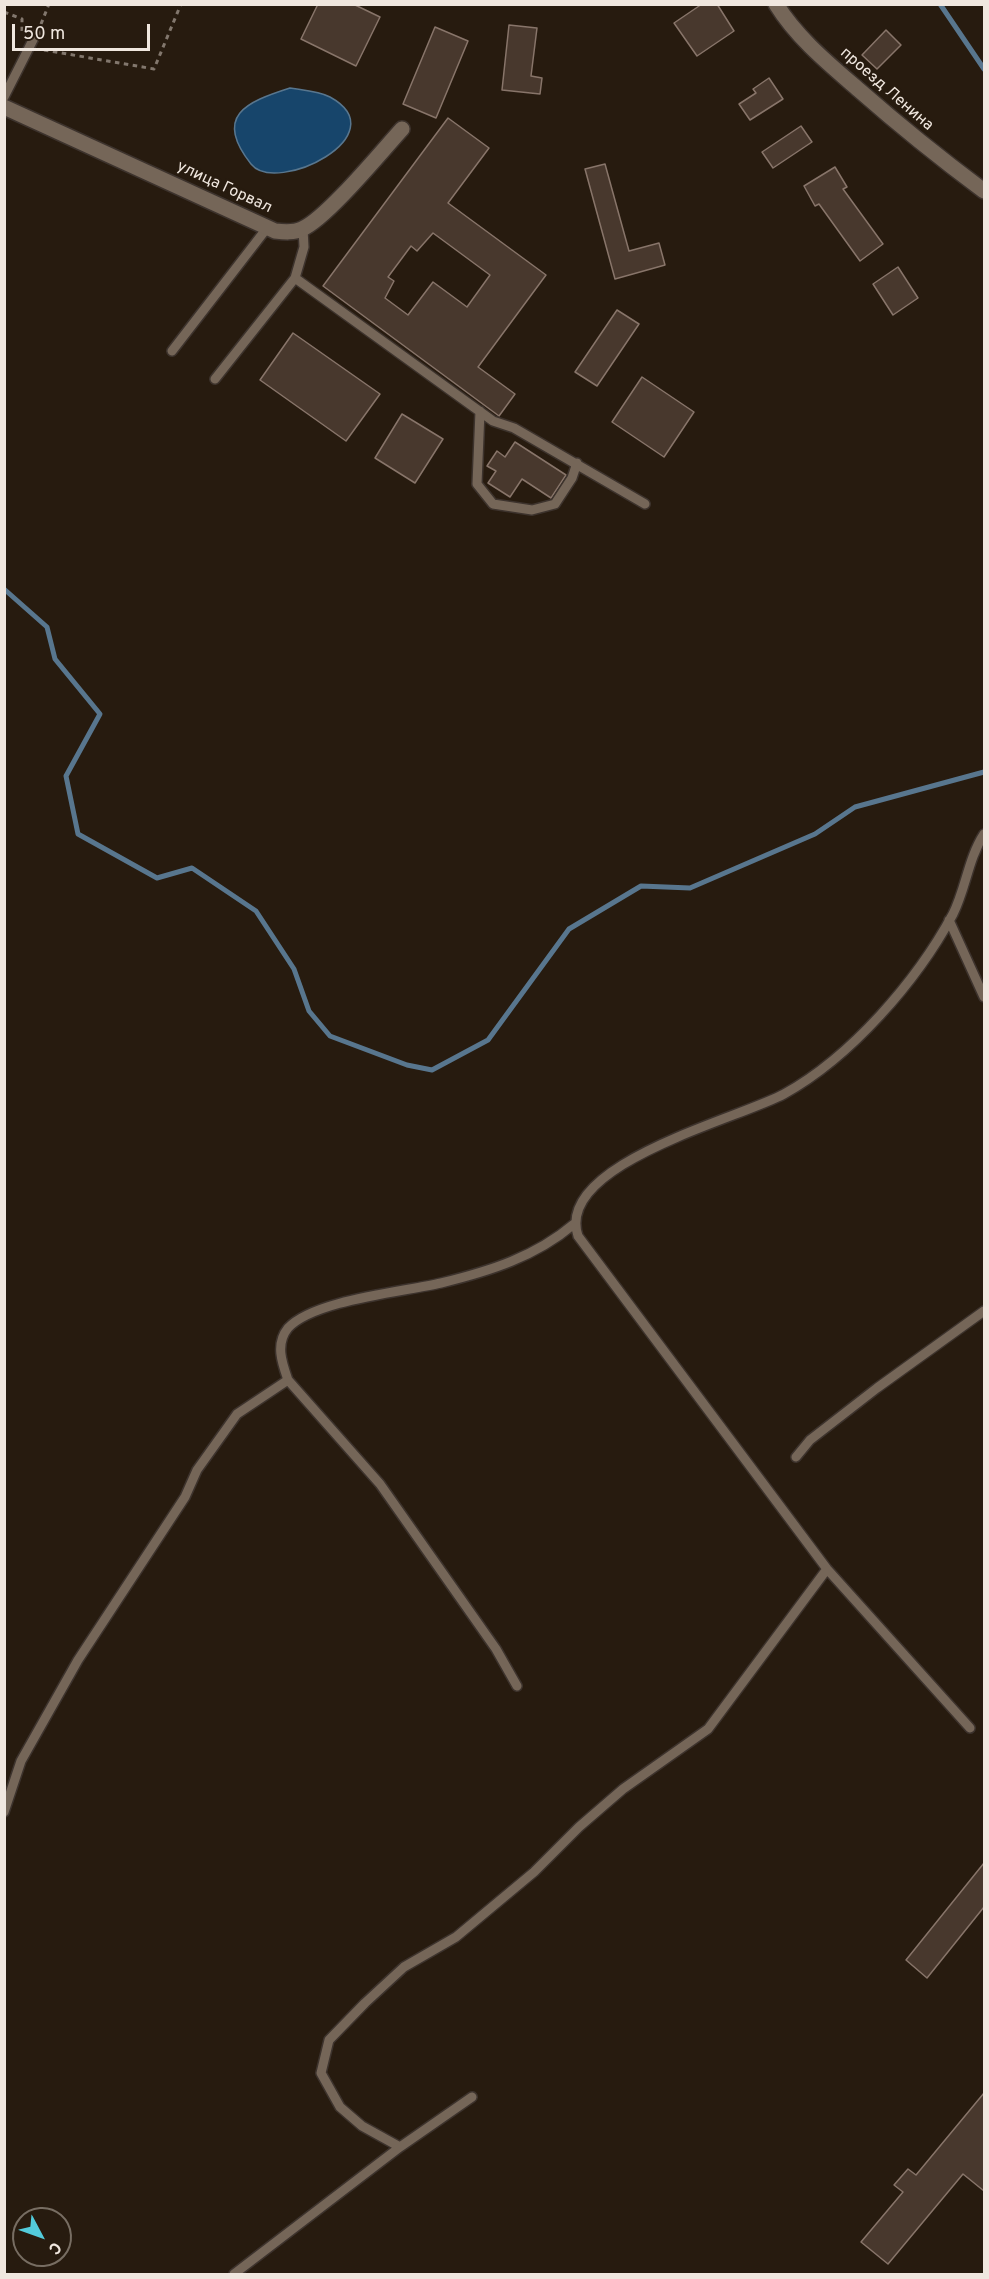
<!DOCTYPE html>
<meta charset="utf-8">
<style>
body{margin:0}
#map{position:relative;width:989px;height:2279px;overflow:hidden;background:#271b0f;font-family:Overpass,sans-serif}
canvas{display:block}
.frame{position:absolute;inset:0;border:6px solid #f0e7df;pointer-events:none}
.north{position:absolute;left:12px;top:2207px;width:60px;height:60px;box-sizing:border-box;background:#271b0f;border:2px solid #776d62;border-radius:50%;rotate:131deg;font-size:16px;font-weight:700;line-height:24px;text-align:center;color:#f0e7df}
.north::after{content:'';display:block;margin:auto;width:21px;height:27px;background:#53cbdb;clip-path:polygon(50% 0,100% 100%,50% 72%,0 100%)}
.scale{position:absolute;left:12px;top:24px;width:138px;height:27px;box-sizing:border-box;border:3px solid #f0e7df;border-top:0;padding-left:8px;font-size:18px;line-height:21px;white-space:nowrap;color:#f0e7df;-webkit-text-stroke:4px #271b0f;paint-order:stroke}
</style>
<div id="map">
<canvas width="989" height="2279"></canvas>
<div class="frame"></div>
<div class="north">С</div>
<div class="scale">50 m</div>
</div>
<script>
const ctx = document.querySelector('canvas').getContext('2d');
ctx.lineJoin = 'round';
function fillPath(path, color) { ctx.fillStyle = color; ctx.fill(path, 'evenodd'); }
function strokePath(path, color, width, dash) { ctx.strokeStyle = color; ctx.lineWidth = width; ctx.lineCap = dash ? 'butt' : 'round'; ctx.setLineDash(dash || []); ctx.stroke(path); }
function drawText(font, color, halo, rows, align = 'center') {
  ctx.font = font + ' Overpass,sans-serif'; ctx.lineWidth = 5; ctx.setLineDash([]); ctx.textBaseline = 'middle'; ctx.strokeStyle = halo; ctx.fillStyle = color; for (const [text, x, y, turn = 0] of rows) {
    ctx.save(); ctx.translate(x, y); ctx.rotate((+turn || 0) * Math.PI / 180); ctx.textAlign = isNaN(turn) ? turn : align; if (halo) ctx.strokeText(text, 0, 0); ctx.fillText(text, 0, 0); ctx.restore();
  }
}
const water = new Path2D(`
 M290,88C302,90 319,91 330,97C399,135 276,196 251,164C213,116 246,102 290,88Z`);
const stream = new Path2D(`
 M940,4L984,69
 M4,589L47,627L55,659L100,714L66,776L78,834L157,878L192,868L256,911L294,969L309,1011L330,1036L407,1065L432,1070L488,1040L569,929L641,886L690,888L815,834L855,807L984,772`);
const building = new Path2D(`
 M318,4H353L380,17L356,66L301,39Z
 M702,4H717L734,31L697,56L674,23Z
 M509,25L537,28L531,76L542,78L540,94L502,90Z
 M435,27L468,41L436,118L403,104Z
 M886,30L901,45L877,69L862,55Z
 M769,78L783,99L750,120L739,104L756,93L753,89Z
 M448,118L489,148L448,203L546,275L478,367L515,394L499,416L323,286ZM433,233L490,275L467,307L433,282L408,315L385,298L394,281L388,277L411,246L417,251Z
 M801,126L812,142L773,168L762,152Z
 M605,164L629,251L659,243L665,265L615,279L585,169Z
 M835,167L847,187L843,189L883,244L860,261L819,204L815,206L804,186Z
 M898,267L918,298L893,315L873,284Z
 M617,310L639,324L597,386L575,372Z
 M293,333L380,394L346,441L260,380Z
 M642,377L694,412L664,457L612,422Z
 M402,414L443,439L415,483L375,458Z
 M515,442L566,475L551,498L522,479L510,497L488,483L496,471L487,466L497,451L505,457Z
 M984,1863V1907L927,1978L906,1960Z
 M984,2093V2191L963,2174L888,2264L861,2242L903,2192L894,2185L908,2169L916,2175Z`);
const path = new Path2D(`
 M4,12L22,19V31
 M41,24L49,4
 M44,50L154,69L181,4`);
const service = new Path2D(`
 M4,97L36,34
 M295,278L493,421L514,428L645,504
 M172,351L267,228
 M215,379L295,278L304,247L303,229
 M480,411L477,484L493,504L532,510L555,504L572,478L577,463
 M949,920L984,997
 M796,1457L810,1440L877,1388L984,1311
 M517,1686L496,1649L380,1484L288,1380C282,1363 275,1344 288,1328C314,1300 402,1292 441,1283C490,1271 535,1257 574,1224
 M970,1728L827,1569L578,1236C554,1164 738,1119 784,1094C851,1057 917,981 953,914C966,888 968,859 984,834
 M4,1812L21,1761L78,1660L185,1497L197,1470L237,1414L288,1380
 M400,2147L362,2126L340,2107L321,2073L329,2040L365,2003L404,1967L456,1937L534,1872L579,1827L623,1789L708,1729L827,1569
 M234,2274L400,2147L472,2097`);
const minor = new Path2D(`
 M4,107L275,231C284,232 294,233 302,229C326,219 382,151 402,129`);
const secondary = new Path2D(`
 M776,4C797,38 829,64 859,90C900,126 941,159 984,191`);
const streetNames = [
 ["проезд Ленина",886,90,41],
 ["улица Горвал",224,188,25]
];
fillPath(water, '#17456b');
strokePath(water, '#58768e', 1.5);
strokePath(stream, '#58768e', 5);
fillPath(building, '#48382d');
strokePath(building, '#88756a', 1.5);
strokePath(service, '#3d332d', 12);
strokePath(minor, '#3d332d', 18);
strokePath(secondary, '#3d332d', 18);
strokePath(path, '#82776d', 3, [4.5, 4.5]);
strokePath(service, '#756658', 9);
strokePath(minor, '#756658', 15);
strokePath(secondary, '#756658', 15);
drawText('16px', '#f0e7df', '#271b0f', streetNames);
</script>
